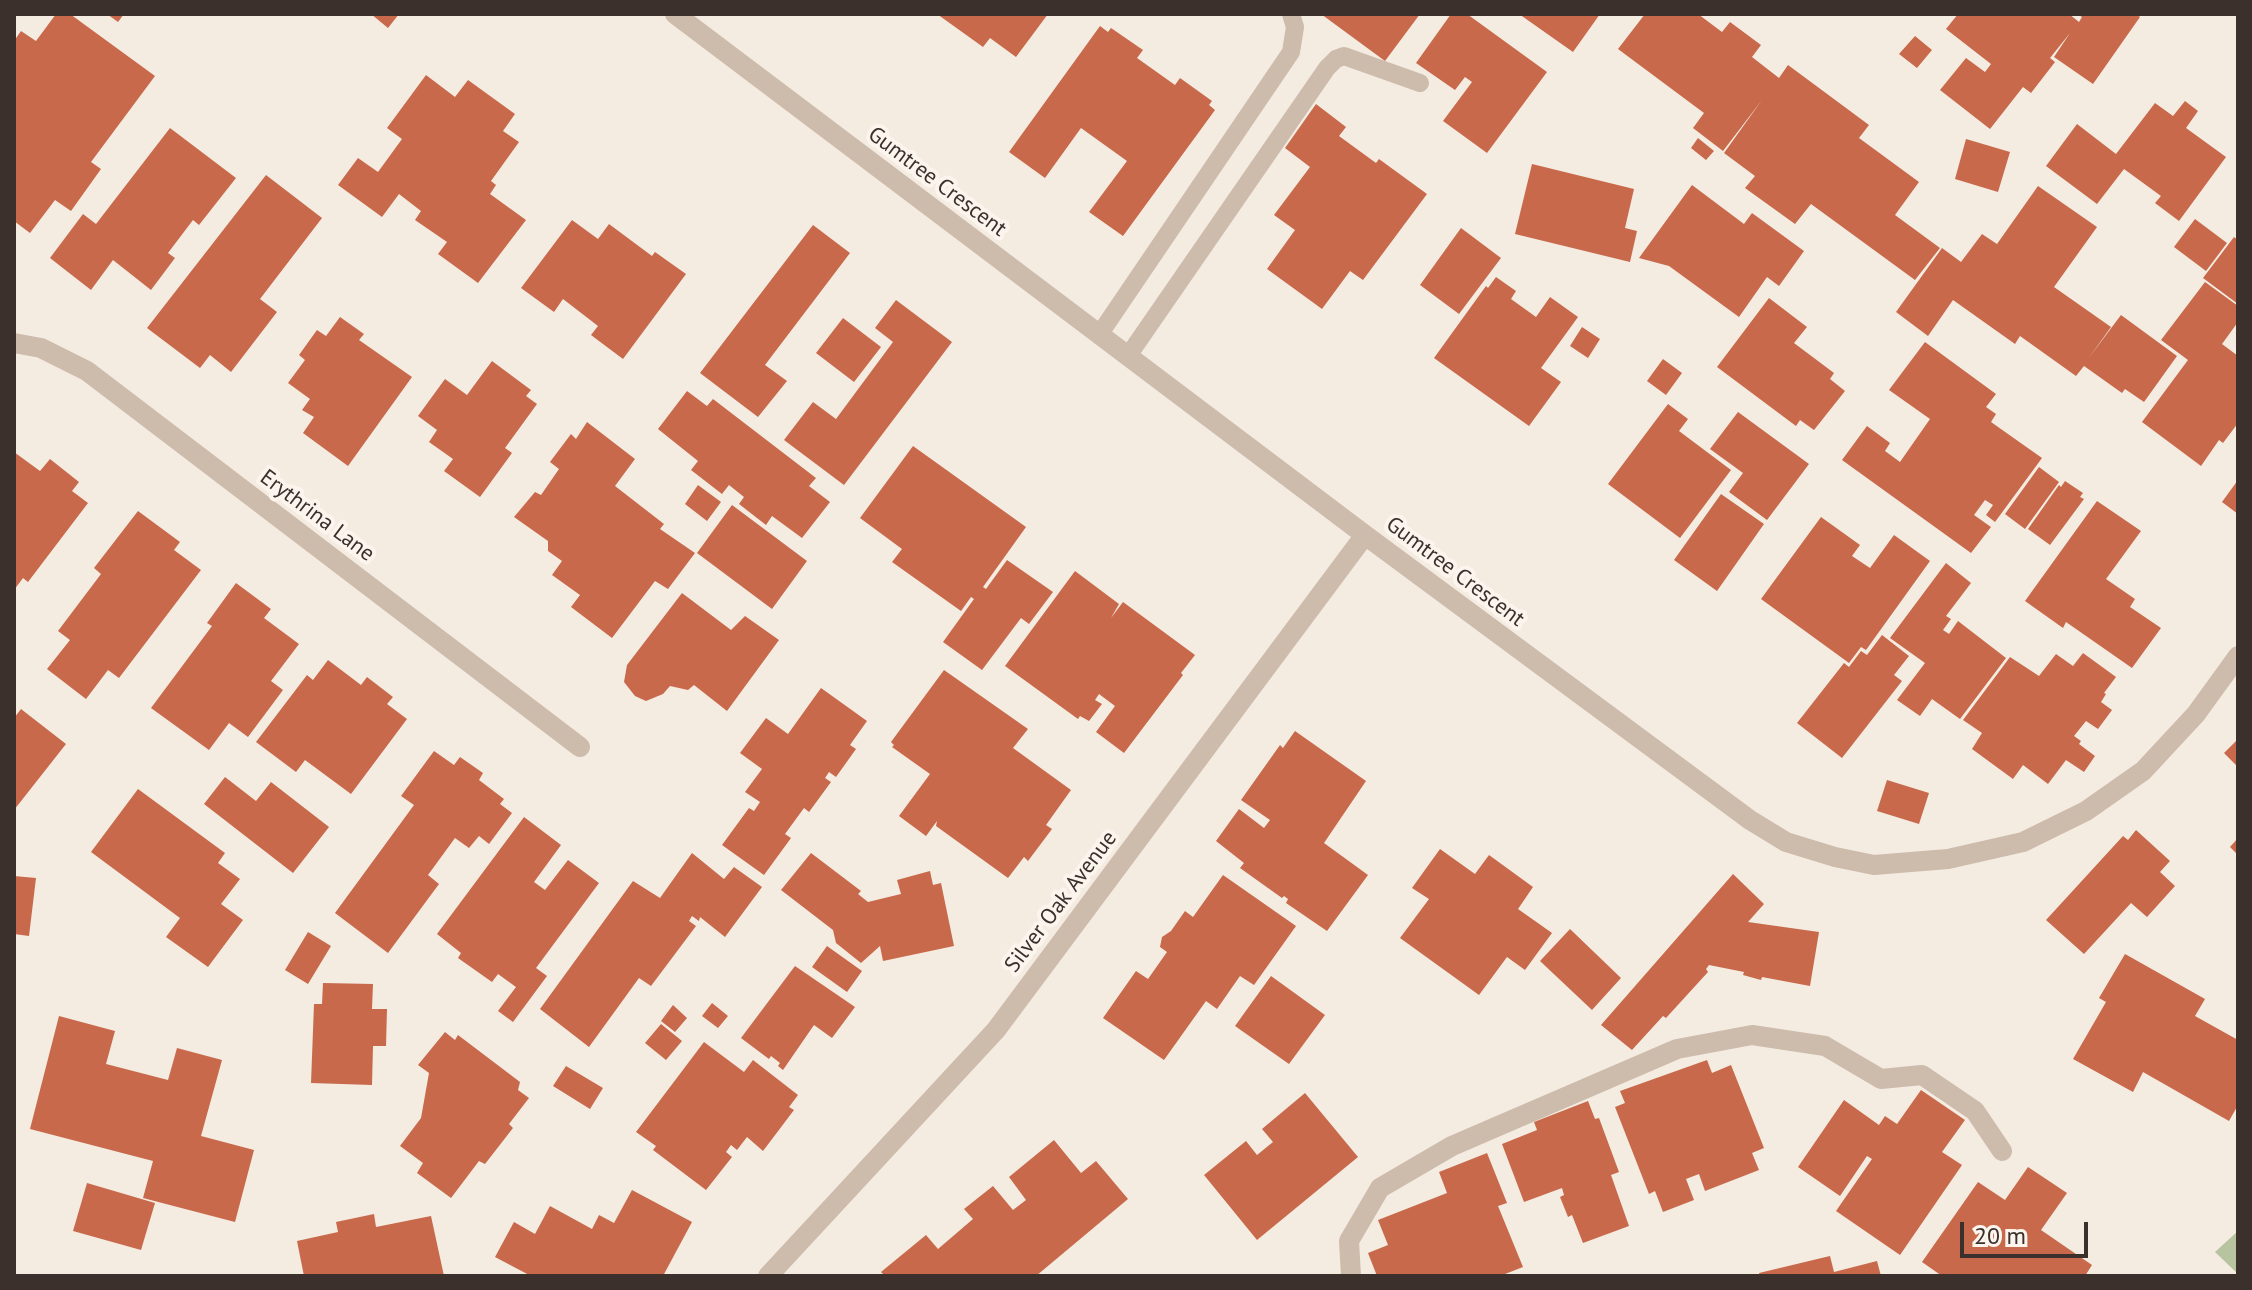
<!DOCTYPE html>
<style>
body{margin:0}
#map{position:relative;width:2252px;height:1290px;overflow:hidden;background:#f4ebe1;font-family:"PT Sans",sans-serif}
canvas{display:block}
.frame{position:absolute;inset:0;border:16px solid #3b302b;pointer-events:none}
.scale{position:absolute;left:1960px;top:1222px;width:128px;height:36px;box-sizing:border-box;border:4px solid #3b302b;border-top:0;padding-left:10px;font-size:24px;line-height:28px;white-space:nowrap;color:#3b302b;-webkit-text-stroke:6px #fbf5ee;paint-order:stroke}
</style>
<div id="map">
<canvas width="2252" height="1290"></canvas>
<div class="frame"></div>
<div class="scale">20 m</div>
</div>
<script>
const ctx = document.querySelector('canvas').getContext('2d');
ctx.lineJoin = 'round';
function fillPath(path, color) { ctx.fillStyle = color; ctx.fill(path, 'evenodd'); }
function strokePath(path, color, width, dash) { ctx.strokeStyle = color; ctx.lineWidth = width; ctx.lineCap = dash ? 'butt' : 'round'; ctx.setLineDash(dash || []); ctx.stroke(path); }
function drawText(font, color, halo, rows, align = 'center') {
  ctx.font = font + ' "PT Sans",sans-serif'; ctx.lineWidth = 8; ctx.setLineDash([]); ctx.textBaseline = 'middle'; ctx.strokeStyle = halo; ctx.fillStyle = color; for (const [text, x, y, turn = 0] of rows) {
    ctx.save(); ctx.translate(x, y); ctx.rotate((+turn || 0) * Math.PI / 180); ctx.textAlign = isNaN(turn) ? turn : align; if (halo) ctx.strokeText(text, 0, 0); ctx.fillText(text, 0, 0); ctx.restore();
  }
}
const green = new Path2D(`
 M2238,1231V1274L2215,1252Z`);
const building = new Path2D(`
 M56,14H70L155,76L91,162L101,169L71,211L55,200L30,233L14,221V41L21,31L36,41Z
 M107,14H124L118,22Z
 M371,14H399L388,28Z
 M937,14H1048L1016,57L990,38L983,47Z
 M1321,14H1420L1385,61Z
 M1451,14H1467L1547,72L1487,153L1443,121L1472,82L1465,77L1455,90L1416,63Z
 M1519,14H1600L1573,52Z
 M1645,14H1698L1722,32L1730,22L1761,45L1752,57L1779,78L1788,65L1869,125L1859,138L1919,182L1895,215L1940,248L1915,280L1811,204L1795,224L1745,188L1755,176L1724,153L1762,100L1723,151L1693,128L1704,113L1618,49Z
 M1958,14H2069L2079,22L2082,17L2077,14H2136L2140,17L2093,84L2054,57L2070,33L2050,58L2055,62L2031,93L2023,87L1990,129L1940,90L1966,58L1985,72L1991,64L1946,29Z
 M1100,26L1108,32L1111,28L1143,50L1137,58L1175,85L1180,78L1212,101L1209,105L1215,110L1123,236L1089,212L1127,161L1081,128L1045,178L1009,152Z
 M1915,36L1932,50L1917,68L1899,54Z
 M426,75L455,97L468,80L515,114L503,131L519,142L491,181L496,185L490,194L526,220L478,283L438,254L447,242L415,220L421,211L399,194L382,217L338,185L358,158L378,172L402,139L387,128Z
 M2185,101L2198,111L2186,128L2226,157L2179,221L2155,203L2161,196L2124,169L2097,204L2046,166L2077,124L2116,154L2155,103L2173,116Z
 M1316,104L1346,127L1339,136L1376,163L1379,159L1427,194L1363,280L1350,271L1322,309L1267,269L1295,230L1274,215L1310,167L1285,148Z
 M170,128L236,178L199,225L193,220L168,253L175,258L151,290L113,260L91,290L50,258L83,214L96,224Z
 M1698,138L1714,151L1706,160L1691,148Z
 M1966,139L2010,152L1998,192L1955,179Z
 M1532,164L1634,189L1625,228L1637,231L1630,262L1515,234Z
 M266,175L322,218L260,299L277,312L231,372L210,355L200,368L147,328Z
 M1692,185L1744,224L1752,213L1804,251L1779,286L1767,277L1739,317L1669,266L1639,258Z
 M2038,186L2097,227L2054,287L2111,327L2088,359L2121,315L2177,356L2144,402L2125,389L2122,393L2084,366L2076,376L2020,336L2015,344L1953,300L1928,336L1896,312L1942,248L1961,262L1982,234L1997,244Z
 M2195,219L2227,243L2206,271L2174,247Z
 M572,220L598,239L609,224L652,256L655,252L686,274L623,359L591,335L598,326L563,299L554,312L521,288Z
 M813,225L850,253L765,365L787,381L758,417L700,373Z
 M1461,228L1501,258L1459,314L1420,285Z
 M2234,237L2238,240V304L2203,278Z
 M1496,277L1516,291L1511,299L1536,317L1550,297L1578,317L1541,368L1561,382L1529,426L1434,358L1486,286L1488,288Z
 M2205,282L2238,306V322L2222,344L2238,356V423L2223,443L2219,440L2201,466L2142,422L2188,360L2161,340Z
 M1769,298L1807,327L1794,343L1834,373L1830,379L1845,391L1814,430L1800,420L1796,426L1717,367Z
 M896,300L952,342L844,485L784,440L813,402L836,419L893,342L875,328Z
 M340,317L364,334L359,340L412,377L348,466L303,433L314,417L302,410L310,399L288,383L305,360L299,355L317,330L326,336Z
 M843,318L881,347L854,382L816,353Z
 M1582,327L1600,339L1588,358L1570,346Z
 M1925,342L1996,394L1986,407L1996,414L1991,422L2042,458L1995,522L1986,515L1993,505L1985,500L1974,515L1991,527L1971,553L1842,460L1867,426L1890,443L1885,451L1900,462L1930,419L1889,390Z
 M1663,359L1682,373L1666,395L1647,381Z
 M492,361L531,390L526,396L537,404L505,448L512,453L480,497L444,471L453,459L429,442L437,430L418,416L445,379L467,395Z
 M687,391L707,406L713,399L816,478L809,486L830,502L802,538L772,516L766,525L739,504L744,497L729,485L722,494L691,470L698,461L658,429Z
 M1668,404L1688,419L1679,431L1731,470L1680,538L1608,484Z
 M1738,412L1809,464L1767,520L1729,492L1743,473L1710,449Z
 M587,422L635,459L615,486L664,524L660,529L695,553L668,589L655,581L612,638L571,607L580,595L552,575L562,561L548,551V541L514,517L535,492L541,495L559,469L550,462L571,434L576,439Z
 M913,446L1026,527L983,587L986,589L1007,560L1053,592L1029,624L1021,618L982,670L943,642L974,599L971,597L961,611L892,562L902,549L860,518Z
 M14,452L40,471L50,459L79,482L72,491L88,503L28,582L23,578L14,590Z
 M2039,467L2059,482L2025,529L2005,514Z
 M2238,480V514L2222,502Z
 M2065,481L2083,493L2080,497L2084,499L2050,545L2028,529L2059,485L2061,487Z
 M698,485L721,502L707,521L685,504Z
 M1721,494L1764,524L1717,591L1674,560Z
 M2097,501L2141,531L2106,579L2135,599L2130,607L2161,628L2132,668L2066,622L2063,628L2025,601Z
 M732,505L807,561L772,609L697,553Z
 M138,511L180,542L174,550L201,570L119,678L108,670L86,699L47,669L70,640L58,631L101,574L94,568Z
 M1821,517L1860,545L1852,556L1870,568L1894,535L1930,561L1866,650L1861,647L1849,663L1761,599Z
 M1946,563L1971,583L1946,616L1951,619L1943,630L1949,634L1958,621L2006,658L1960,719L1932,699L1920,716L1897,700L1925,663L1890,638Z
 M1075,571L1119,604L1111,618L1123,602L1195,655L1181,673L1183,675L1124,753L1096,732L1115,706L1099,694L1095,700L1102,704L1089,721L1080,716L1078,719L1005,666Z
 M236,583L271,609L264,618L299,644L271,681L283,690L248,737L229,723L209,750L151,708L212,626L207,623Z
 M682,593L731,630L745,616L779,640L727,711L694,685L688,690L670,686L663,694L646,701L635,696L624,682L627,665Z
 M1882,635L1909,656L1894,675L1902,681L1842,758L1797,723L1844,663L1849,667L1861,651L1867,655Z
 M2083,653L2116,677L2104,693L2106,694L2101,702L2112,710L2098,729L2086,721L2074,736L2081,741L2079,744L2095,756L2084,772L2066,760L2048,784L2023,765L2013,779L1972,749L1982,733L1963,720L2010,657L2039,676L2056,654L2073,666Z
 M328,660L361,685L367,677L393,697L387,704L407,719L351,794L305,760L296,772L256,742L307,675L313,680Z
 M944,670L1028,729L1013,748L1071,790L1046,825L1052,829L1028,861L1024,857L1008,878L936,826L937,821L926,836L899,816L930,774L892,747L894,745L891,742Z
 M821,688L867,721L850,745L856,749L836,777L829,772L825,778L831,782L809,812L804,808L785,834L791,838L764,875L722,845L749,808L754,811L760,802L745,792L762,769L740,753L766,718L788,734Z
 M21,709L66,744L14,810V718Z
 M1295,731L1366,781L1324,843L1368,875L1327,931L1286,903L1288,899L1284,896L1282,898L1240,868L1244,863L1216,841L1239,809L1264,828L1270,820L1241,800L1280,745L1283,748Z
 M2238,739V767L2224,753Z
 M434,751L454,765L460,757L483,773L479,780L504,799L500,804L512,813L489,844L479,836L469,848L455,838L428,875L439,884L388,953L335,913L414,805L401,796Z
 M225,777L256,801L271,782L329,827L293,873L204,804Z
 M1887,780L1929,793L1919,824L1877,811Z
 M138,789L225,853L218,863L240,879L221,904L243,920L208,967L166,937L180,918L91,852Z
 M524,817L561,845L534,882L545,890L568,860L599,883L536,968L547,976L513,1022L498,1011L516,987L498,974L492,982L458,958L461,953L437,934Z
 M2136,830L2170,861L2160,872L2175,886L2147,917L2131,903L2084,954L2046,920L2123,836L2128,840Z
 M2238,838V855L2230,847Z
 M1440,849L1475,874L1489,855L1533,887L1518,909L1552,933L1525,970L1507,957L1479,995L1400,938L1429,899L1412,888Z
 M692,853L724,879L734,867L762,887L725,937L700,917L699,921L692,916L689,921L696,926L651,986L639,978L589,1047L540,1009L633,881L660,898Z
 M811,853L861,891L858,894L868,902L901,894L897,880L930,871L933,885L941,883L954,946L883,961L880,946L861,963L836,943L833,930L781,890Z
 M1733,874L1764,904L1748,922L1819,932L1810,986L1762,977L1761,980L1743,975L1744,972L1709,965L1706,969L1708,972L1666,1018L1663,1016L1632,1050L1601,1025Z
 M1223,875L1296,926L1254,985L1240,976L1217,1009L1206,1001L1164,1060L1103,1018L1136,971L1148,979L1167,952L1160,947L1162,937L1171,931L1185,911L1193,917Z
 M14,876L36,878L29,936L14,934Z
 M1570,929L1621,978L1592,1010L1540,961Z
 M308,932L331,946L308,984L285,970Z
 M827,946L862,971L847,992L812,967Z
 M2125,954L2205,999L2195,1016L2238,1040V1105L2229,1121L2143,1072L2133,1092L2073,1059L2106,1002L2099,998Z
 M795,966L855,1007L832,1038L814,1025L783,1070L778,1066L780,1063L771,1056L769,1059L741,1038Z
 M1271,976L1325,1015L1289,1064L1235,1026Z
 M323,983L373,984L372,1009H387L386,1046H373L372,1085L311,1083L314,1004H322Z
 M712,1003L728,1016L718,1028L702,1016Z
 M673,1005L687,1018L675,1032L661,1021Z
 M59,1016L115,1031L106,1064L168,1080L177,1048L222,1060L201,1136L254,1150L235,1222L143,1198L153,1161L30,1129Z
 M661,1024L682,1041L666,1060L645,1043Z
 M445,1032L455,1040L458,1035L520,1082L518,1090L529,1098L509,1124L513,1128L485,1164L479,1161L451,1198L417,1173L423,1163L400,1146L421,1118L429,1073L418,1065Z
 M704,1042L744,1072L753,1060L798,1095L789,1107L794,1110L763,1151L747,1137L737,1150L731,1145L726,1152L732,1157L706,1190L653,1150L656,1146L636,1132Z
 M1707,1060L1712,1073L1731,1065L1764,1148L1752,1153L1759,1170L1705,1191L1699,1174L1686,1179L1694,1200L1663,1212L1655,1191L1649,1194L1615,1107L1625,1103L1620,1091Z
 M566,1066L603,1088L590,1109L553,1086Z
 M1921,1090L1965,1120L1942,1152L1962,1165L1900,1255L1836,1211L1872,1159L1867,1156L1840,1196L1798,1167L1844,1100L1879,1125L1885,1116L1897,1124Z
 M1305,1093L1358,1157L1257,1240L1204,1175L1246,1141L1257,1155L1273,1142L1262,1129Z
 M1588,1101L1595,1119L1599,1118L1619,1172L1611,1175L1629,1226L1583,1243L1572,1215L1568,1217L1560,1197L1564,1195L1562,1188L1524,1202L1502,1144L1537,1130L1534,1122Z
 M1054,1140L1081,1173L1096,1161L1128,1199L1036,1276H885L881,1272L926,1235L938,1249L973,1219L964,1209L993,1186L1013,1210L1026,1200L1009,1177Z
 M1487,1153L1507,1203L1498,1206L1523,1267L1500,1276H1377L1368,1253L1388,1245L1378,1220L1447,1193L1439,1172Z
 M2028,1167L2067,1193L2041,1230L2092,1265L2085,1276H1942L1922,1262L1978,1182L2005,1200Z
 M87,1183L155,1203L141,1250L73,1231Z
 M632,1190L692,1222L663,1276H531L495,1257L514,1222L535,1234L550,1206L592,1229L599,1215L614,1223Z
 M374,1214L376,1227L431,1216L444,1276H304L297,1241L338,1232L336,1222Z
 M1830,1256L1834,1272L1877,1261L1881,1276H1760L1759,1273Z`);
const lane = new Path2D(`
 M1099,335L1291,52L1295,27L1291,14
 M1128,356L1327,68L1336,59L1344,56L1420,83`);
const street = new Path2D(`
 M675,14L1365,535L1750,820L1786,842L1835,857L1874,865L1948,859L2023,842L2086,811L2143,771L2196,714L2238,656
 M14,343L41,348L87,371L580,747
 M768,1276L996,1030L1365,535
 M1351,1276L1349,1241L1380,1188L1452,1146L1677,1049L1752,1035L1825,1046L1881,1079L1922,1075L1975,1111L2002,1151`);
const streetNames = [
 ["Gumtree Crescent",937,182,37],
 ["Erythrina Lane",317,516,37],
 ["Gumtree Crescent",1455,572,37],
 ["Silver Oak Avenue",1061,902,-53]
];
fillPath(green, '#b8c4a0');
fillPath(building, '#c8694b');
strokePath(lane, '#cdbbac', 18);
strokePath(street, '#cdbbac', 20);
drawText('22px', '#3b302b', '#fbf5ee', streetNames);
</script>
